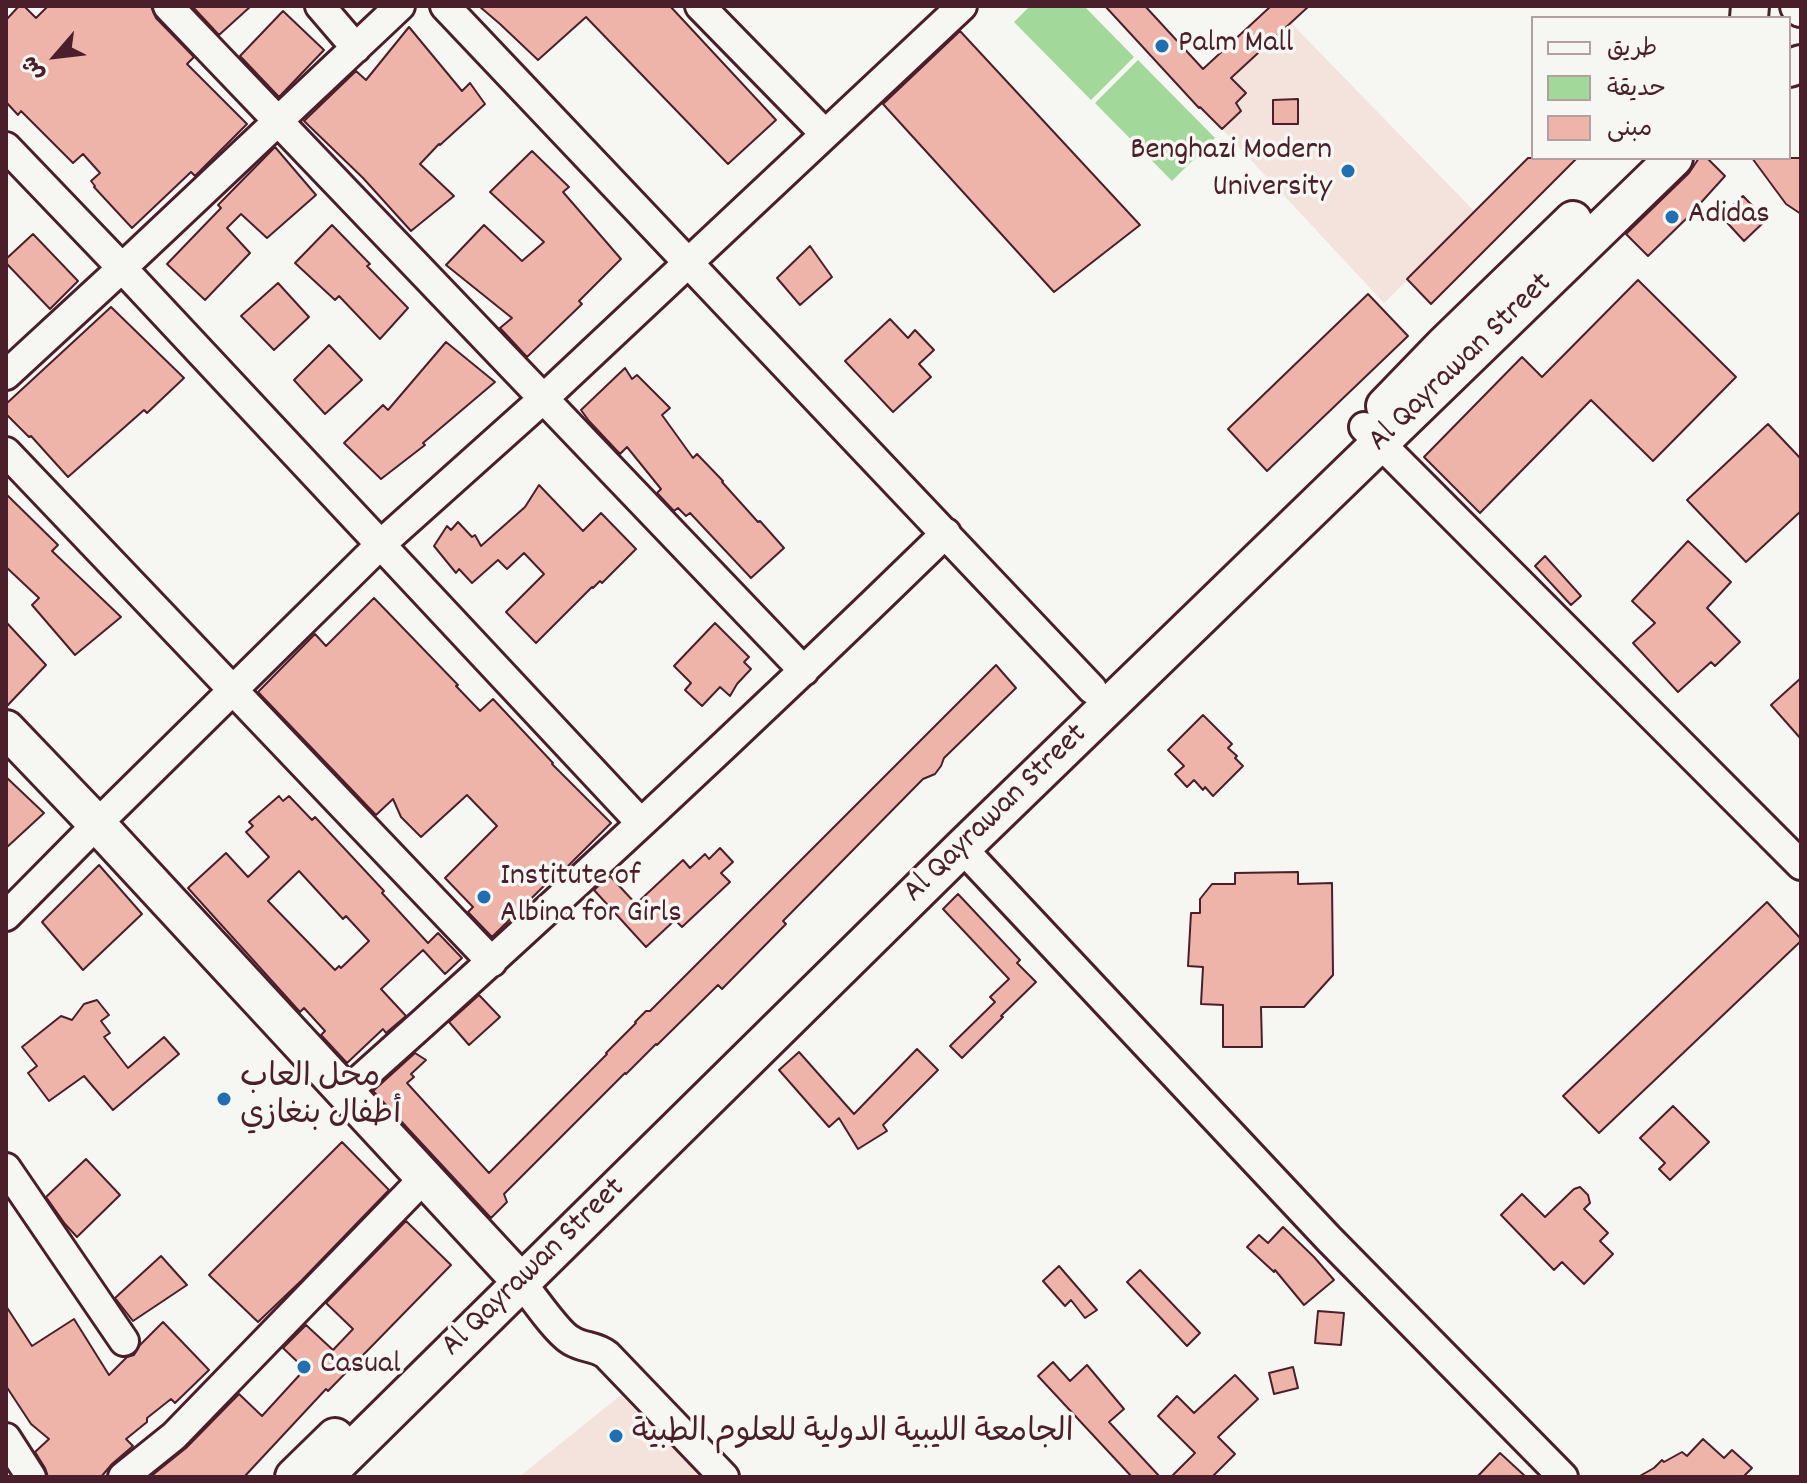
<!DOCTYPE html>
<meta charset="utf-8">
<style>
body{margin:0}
#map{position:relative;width:1807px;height:1483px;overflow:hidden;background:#f6f6f2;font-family:Dekko,"Playpen Sans Arabic",sans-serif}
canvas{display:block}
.frame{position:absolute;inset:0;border:8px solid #4a1f2b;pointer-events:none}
.legend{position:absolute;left:1531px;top:16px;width:260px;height:144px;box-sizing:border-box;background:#f6f6f2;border:2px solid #b1a0a2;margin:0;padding:10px 14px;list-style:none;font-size:24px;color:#4a1f2b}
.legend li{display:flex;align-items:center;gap:16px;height:40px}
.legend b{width:40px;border:2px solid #b1a0a2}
.north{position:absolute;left:16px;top:16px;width:80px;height:80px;-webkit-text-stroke:6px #f6f6f2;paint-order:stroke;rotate:242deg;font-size:22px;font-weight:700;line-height:32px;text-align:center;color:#4a1f2b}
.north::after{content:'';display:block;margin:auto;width:28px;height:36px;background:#4a1f2b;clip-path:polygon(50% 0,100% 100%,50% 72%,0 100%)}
</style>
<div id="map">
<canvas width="1807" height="1483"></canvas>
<div class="frame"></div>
<ul class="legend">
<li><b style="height:10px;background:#f6f6f2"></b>طريق</li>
<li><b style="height:22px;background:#a3d89b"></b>حديقة</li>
<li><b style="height:22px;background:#eeb4aa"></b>مبنى</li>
</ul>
<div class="north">ش</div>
</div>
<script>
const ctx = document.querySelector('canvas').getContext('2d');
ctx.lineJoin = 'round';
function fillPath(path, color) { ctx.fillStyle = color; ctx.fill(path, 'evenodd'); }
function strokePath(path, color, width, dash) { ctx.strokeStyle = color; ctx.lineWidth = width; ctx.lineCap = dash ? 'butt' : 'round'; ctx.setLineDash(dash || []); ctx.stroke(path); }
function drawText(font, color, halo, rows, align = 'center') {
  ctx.font = font + ' Dekko,"Playpen Sans Arabic",sans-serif'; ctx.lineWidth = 7; ctx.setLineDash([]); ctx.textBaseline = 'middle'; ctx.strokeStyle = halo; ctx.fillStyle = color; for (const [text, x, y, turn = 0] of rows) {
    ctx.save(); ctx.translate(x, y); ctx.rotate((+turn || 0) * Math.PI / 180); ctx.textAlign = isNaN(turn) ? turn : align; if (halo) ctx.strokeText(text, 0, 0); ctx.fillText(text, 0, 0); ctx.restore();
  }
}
const built = new Path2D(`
 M1291,23L1476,213L1384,303L1222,129L1199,108Z
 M621,1395L701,1477H519Z`);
const green = new Path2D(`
 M1030,6H1084L1134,57L1091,100L1014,22Z
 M1138,60L1215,138L1172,181L1095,103Z`);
const building = new Path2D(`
 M19,6H24L36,18L48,6H151L156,18L194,57L187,64L247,124L195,176L191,172L132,228L94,187L95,186L91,181L100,173L83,154L73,163L21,111L18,115L6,102V20Z
 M192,6H251L219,35Z
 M479,6H670L776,120L728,164L586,17L538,60L500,24Z
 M1105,6H1145L1203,69L1271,6H1309L1231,78L1246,93L1236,103L1241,111L1222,129L1200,107L1199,108Z
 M283,11L324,50L279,97L240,56Z
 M409,27L462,91L470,83L485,104L440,145L439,144L420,164L454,196L411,231L363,178L304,121L356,71L366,80Z
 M960,31L1140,225L1054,292L883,104Z
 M1298,99V124H1273V100Z
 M275,147L316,195L267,238L241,214L227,228L250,253L205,300L167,264L221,208L218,205Z
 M532,151L569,187L563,192L621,259L579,301L582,304L527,357L500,328L512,318L446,265L484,225L522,261L544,242L490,192Z
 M1528,158H1577L1431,304L1407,279Z
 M1699,158H1707L1725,176L1688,217L1648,256L1626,234L1689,173Z
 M1752,158H1801V214L1786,204Z
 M1743,196L1766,220L1744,241L1721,216Z
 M332,225L370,264L367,266L408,308L380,339L339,296L335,300L295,263Z
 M33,234L78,281L50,309L6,263V259Z
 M810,246L832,277L800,305L777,278Z
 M1638,280L1736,377L1653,461L1591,400L1480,513L1424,457L1522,357L1542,377Z
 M278,283L309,317L274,350L241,316Z
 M1368,294L1408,336L1267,471L1228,429Z
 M111,307L184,378L147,413L144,410L68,477L31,436L29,437L6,414V404Z
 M890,319L908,338L915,330L934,350L919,364L931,377L893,412L845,361Z
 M446,342L495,382L423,443L425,445L381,479L344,443L383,405L388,410Z
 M329,345L362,380L325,414L294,380Z
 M625,368L632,379L637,375L670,408L662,415L693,458L697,454L723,481L722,482L758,522L760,521L784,548L751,578L690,513L686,516L678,508L674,511L657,493L661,489L627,447L620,454L589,421L581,410Z
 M1768,424L1801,459V511L1746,562L1687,500Z
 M539,485L583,531L601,513L636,549L602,583L600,581L593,588L592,587L536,643L506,612L544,574L524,553L507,569L498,560L472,583L459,569L456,573L434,546L447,526L451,530L458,522L472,537L475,535L481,546L525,507Z
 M6,494L58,545L52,551L121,617L75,655L32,605L39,598L6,567Z
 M1688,541L1731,582L1707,608L1740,642L1715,666L1711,662L1678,692L1633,643L1655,623L1632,601Z
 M1545,556L1581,596L1571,605L1535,566Z
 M374,598L458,685L456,686L480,711L493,699L553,763L552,764L611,823L552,882L550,880L492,937L468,912L473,907L445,878L497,826L467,795L421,837L401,817L393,799L376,815L258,692L315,634L326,646Z
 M6,622L46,665L6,707Z
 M715,623L749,657L744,662L751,669L737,684L730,696L720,687L702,706L685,690L691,683L674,666Z
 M996,665L1016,688L944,758L941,766L935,774L923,779L783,921L786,924L722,989L718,985L657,1045L656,1044L626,1074L625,1073L504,1194L507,1202L491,1218L373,1091L415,1053L426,1060L411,1074L414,1077L407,1083L489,1173L607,1054L606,1053L636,1023L635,1022L646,1011H650Z
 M1801,678V739L1771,705Z
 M1203,715L1232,744L1228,748L1237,756L1235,758L1243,766L1213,796L1205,787L1203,790L1194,780L1187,787L1175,774L1184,766L1168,750Z
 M6,777L44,813L6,848Z
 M279,796L283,801L289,796L312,820L315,817L384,891L382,893L428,943L438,933L462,958L445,974L423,950L381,989L406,1016L386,1033L383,1029L347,1063L321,1035L325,1031L304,1008L300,1012L188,888L226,853L248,877L269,857L246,832L253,826L249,822ZM299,871L343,919L346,916L369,941L341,968L339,966L335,970L268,901Z
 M720,848L733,862L721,873L730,882L682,927L675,920L646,947L594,890L610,876L636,904L683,860L690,868L705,854L709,859Z
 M99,865L142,914L83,970L42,922Z
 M1298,872V884L1332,883L1333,975L1304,1007H1261L1262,1047H1223V1005L1201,1004L1203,967L1188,966L1191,913H1200V899L1212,884H1235V873Z
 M958,894L1020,960L1017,963L1036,982L1001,1016L1003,1017L962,1058L950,1046L995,1002L990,997L1009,979L943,909Z
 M1767,902L1801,939V941L1599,1133L1563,1096Z
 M479,995L500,1017L469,1045L449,1022Z
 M97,1000L109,1015L101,1021L110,1033L104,1037L128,1068L164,1037L179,1054L113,1110L84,1076L49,1101L28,1073L37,1066L22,1047L61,1016L72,1020L84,1004Z
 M917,1049L938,1070L883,1125L887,1131L858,1149L839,1118L829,1127L779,1070L799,1052L854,1114Z
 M1673,1106L1709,1142L1670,1180L1659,1169L1665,1163L1640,1138Z
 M342,1142L389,1190L302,1280L258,1322L209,1275Z
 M86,1159L120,1195L77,1237L65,1224L46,1197Z
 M1580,1187L1588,1195L1590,1203L1584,1209L1608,1233L1600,1241L1613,1254L1584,1284L1562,1262L1554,1270L1501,1215L1522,1194L1545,1217L1574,1189Z
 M406,1221L451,1265L328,1391L326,1389L244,1477H150L186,1448L239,1394L262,1416L305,1369L283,1348L306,1325L333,1350L353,1329L326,1303Z
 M1283,1227L1314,1257L1334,1280L1304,1305L1275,1270L1274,1272L1247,1247L1259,1235L1268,1243Z
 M161,1256L187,1285L133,1321L115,1298Z
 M1059,1266L1097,1310L1085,1318L1071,1300L1065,1306L1043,1281Z
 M1140,1270L1200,1333L1187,1346L1127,1282Z
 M6,1306L32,1346L74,1319L109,1375L127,1357L134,1355L140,1345L163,1322L209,1370L175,1403L171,1399L147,1418V1422L126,1439L133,1446L112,1464L101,1477H48L45,1468L35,1452L49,1439L31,1424L6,1386Z
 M1318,1311L1344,1313L1341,1345L1315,1343Z
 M1053,1362L1070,1381L1087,1365L1124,1409L1109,1422L1160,1477H1132L1038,1376Z
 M1293,1367L1298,1388L1274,1394L1269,1373Z
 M1235,1375L1258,1399L1218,1437L1235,1454L1212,1477H1171L1195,1453L1158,1416L1177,1396L1194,1413Z
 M1703,1439L1724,1458L1732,1450L1752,1468L1743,1477H1638L1654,1468L1662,1460L1664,1462L1682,1452L1687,1456Z
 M1500,1453L1526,1477H1477Z`);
const minor = new Path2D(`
 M168,6L804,671
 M320,6L356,48
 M445,6L1092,689
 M700,6L825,134
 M6,147L122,268L640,822
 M6,375L122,268L400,6
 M1364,427L1801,865
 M6,452L492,962
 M962,848L1328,1238L1563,1477
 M6,916L97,824L380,545L543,399L962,6
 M345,1093C549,911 750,724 946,533
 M6,1168L124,1341
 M522,1283C532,1296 559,1335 572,1341C583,1348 596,1346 607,1355L724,1477
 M6,1438L31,1477
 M123,1477L174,1436L424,1178`);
const major = new Path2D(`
 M1799,6L1801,8
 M1749,18L1750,6
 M1789,68L1801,64
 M1385,406L1443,346L1573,220
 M6,729L97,824L522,1283
 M294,1477L335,1437
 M324,1477L962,848L1674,158`);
const markers = [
 [1162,46,8,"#1f6fb2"],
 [1348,171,8,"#1f6fb2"],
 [1672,217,8,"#1f6fb2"],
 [484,897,8,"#1f6fb2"],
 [224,1099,8,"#1f6fb2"],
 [304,1367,8,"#1f6fb2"],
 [616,1436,8,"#1f6fb2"]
];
const poiNames = [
 ["Palm Mall",1178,46],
 ["Benghazi Modern",1332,153,"right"],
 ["University",1332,190,"right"],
 ["Adidas",1688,217],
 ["Institute of",500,879],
 ["Albina for Girls",500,916],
 ["محل العاب",240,1081],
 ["أطفال بنغازي",240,1118],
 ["Casual",320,1367],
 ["الجامعة الليبية الدولية للعلوم الطبية",632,1436]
];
const streetNames = [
 ["Al Qayrawan Street",1462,364,-44],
 ["Al Qayrawan Street",997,815,-44],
 ["Al Qayrawan Street",535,1269,-44]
];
fillPath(built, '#f4e2dc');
fillPath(green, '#a3d89b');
fillPath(building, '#eeb4aa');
strokePath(building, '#4a1f2b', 2);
strokePath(minor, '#4a1f2b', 34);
strokePath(major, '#4a1f2b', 42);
strokePath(minor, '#f6f6f2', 28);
strokePath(major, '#f6f6f2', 36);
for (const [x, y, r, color] of markers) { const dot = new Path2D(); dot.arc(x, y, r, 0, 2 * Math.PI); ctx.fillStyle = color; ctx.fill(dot); strokePath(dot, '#f6f6f2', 3); }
drawText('32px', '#4a1f2b', '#f6f6f2', poiNames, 'left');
drawText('32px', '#4a1f2b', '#f6f6f2', streetNames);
</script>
